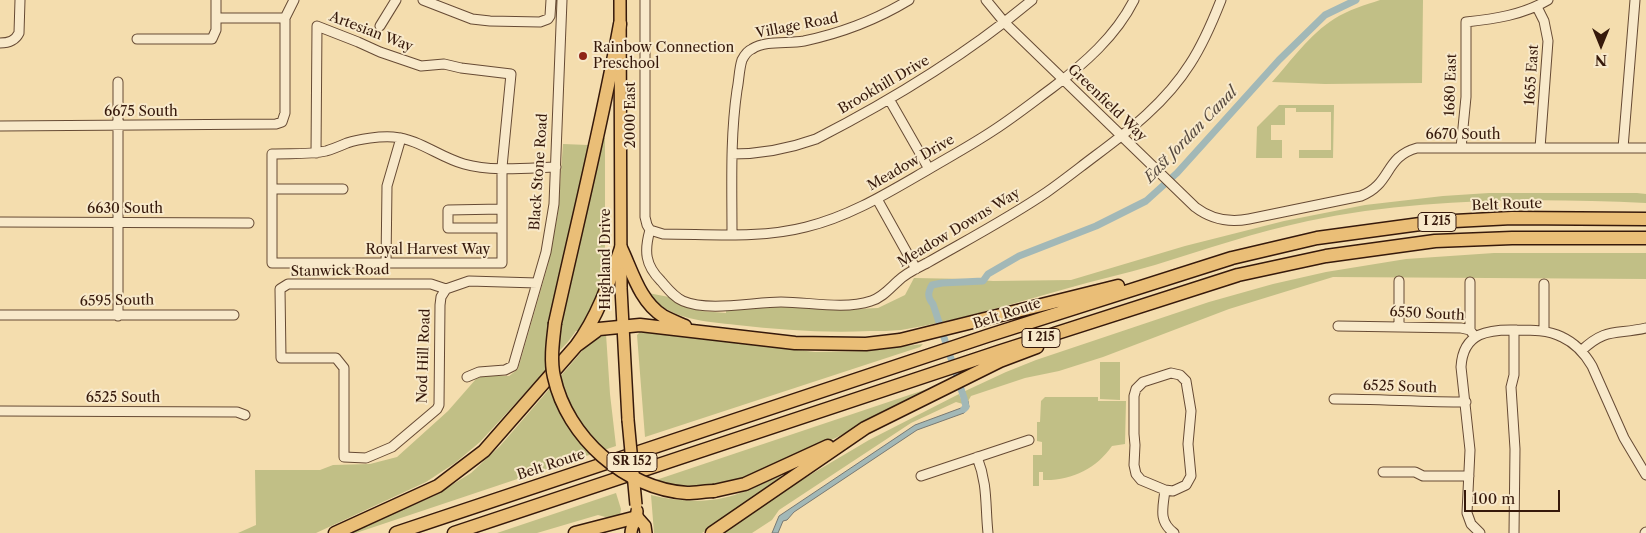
<!DOCTYPE html>
<style>
body{margin:0}
#map{position:relative;width:1646px;height:533px;overflow:hidden;background:#f4ddae;font-family:"Libre Caslon Text",serif}
canvas{display:block}
.north{position:absolute;left:1576px;top:20px;width:50px;height:50px;-webkit-text-stroke:4px #f8e9ca;paint-order:stroke;rotate:180deg;font-size:14px;font-weight:700;line-height:20px;text-align:center;color:#36190b}
.north::after{content:'';display:block;margin:auto;width:18px;height:22px;background:#36190b;clip-path:polygon(50% 0,100% 100%,50% 72%,0 100%)}
.scale{position:absolute;left:1464px;top:490px;width:96px;height:22px;box-sizing:border-box;border:2px solid #36190b;border-top:0;padding-left:6px;font-size:15px;line-height:18px;white-space:nowrap;color:#36190b;-webkit-text-stroke:4px #f8e9ca;paint-order:stroke}
</style>
<div id="map">
<canvas width="1646" height="533"></canvas>
<div class="north">N</div>
<div class="scale">100 m</div>
</div>
<script>
const ctx = document.querySelector('canvas').getContext('2d');
ctx.lineJoin = 'round';
function fillPath(path, color) { ctx.fillStyle = color; ctx.fill(path, 'evenodd'); }
function strokePath(path, color, width, dash) { ctx.strokeStyle = color; ctx.lineWidth = width; ctx.lineCap = dash ? 'butt' : 'round'; ctx.setLineDash(dash || []); ctx.stroke(path); }
function drawText(font, color, halo, rows, align = 'center') {
  ctx.font = font + ' "Libre Caslon Text",serif'; ctx.lineWidth = 4; ctx.setLineDash([]); ctx.textBaseline = 'middle'; ctx.strokeStyle = halo; ctx.fillStyle = color; for (const [text, x, y, turn = 0] of rows) {
    ctx.save(); ctx.translate(x, y); ctx.rotate((+turn || 0) * Math.PI / 180); ctx.textAlign = isNaN(turn) ? turn : align; if (halo) ctx.strokeText(text, 0, 0); ctx.fillText(text, 0, 0); ctx.restore();
  }
}
const green = new Path2D(`
 M1380,0H1423L1422,83L1325,84L1272,82C1291,61 1310,34 1334,19C1348,10 1365,5 1380,0Z
 M1279,105H1334L1333,158H1256L1257,127ZM1285,108H1296V112H1331V150H1299V158H1282V140H1271V125H1285Z
 M604,138H605V257C601,287 594,305 581,332L576,331L567,343L556,354L557,341L596,161Z
 M563,144L588,145L571,231L548,368L480,442L455,463L426,482L316,533H238L256,525L255,470H320L333,465L370,464L397,457L448,411L476,379L483,376H509L518,369L548,265L558,213Z
 M1489,193H1637L1646,194V203C1533,198 1419,198 1308,221C1256,232 1206,249 1155,265C1125,274 1095,280 1065,289C1011,304 957,321 901,330C891,331 880,331 870,331C825,333 781,330 737,325C705,321 670,321 648,293L669,297L684,305L701,311L726,313V309L795,306L835,310L878,308L905,295L914,278L967,279L993,281L1071,280L1185,246L1284,221L1365,205L1443,196Z
 M1494,253H1646V279L1333,277L1229,309L1103,357L1059,371L1025,378L971,396L967,403L963,392L1006,372L1036,360L1209,302L1273,284L1326,272L1406,259Z
 M640,332L815,352L864,351L923,344L920,347L645,437L637,335Z
 M602,333L606,334L610,394L616,446L356,533H349L434,496L471,473L500,446L590,342Z
 M1100,362H1120V400L1100,399Z
 M942,384L915,399L768,471L702,492L653,481Z
 M959,394L963,404L956,402L911,423L779,510L772,520L752,533H723L793,485L869,440Z
 M1045,397H1098V401H1126L1125,444L1112,446C1096,469 1071,481 1043,480V472H1039V486H1033V455H1042V442L1037,441V422H1040L1041,401Z
 M788,474L702,533H654L651,495C680,502 712,504 740,493C756,488 771,478 788,474Z
 M616,493L621,509L620,515L609,518L598,515L537,533H497Z`);
const water = new Path2D(`
 M968,401L969,407L964,413L917,430L794,512L787,520L783,521L778,533H772L779,516L915,425L961,408L964,406L963,402Z`);
const canal = new Path2D(`
 M964,409L966,407L964,398L933,304C927,297 928,292 932,285L942,283L983,281L988,274L1019,256L1096,226L1146,201L1177,173L1279,60L1325,15L1356,0`);
const minor = new Path2D(`
 M423,0L472,19L490,21L540,22L548,19L550,16L551,0
 M645,0V217L647,225L650,230
 M986,0L1005,23L1195,207C1212,220 1229,223 1249,219L1361,196C1392,184 1384,157 1417,148H1646
 M1537,7L1544,21L1548,41L1540,148
 M216,18H285
 M380,26L396,0
 M137,39H212L216,30V0
 M0,43C9,43 15,41 19,33L20,0
 M889,99L929,169
 M0,126L276,124L282,122L285,113V18L294,0
 M1461,148L1466,97V22C1494,19 1523,15 1548,0
 M1623,148L1635,0
 M316,153L317,26L358,42L380,52L421,66L444,64L461,68L511,74L502,167V263H272V154C290,153 308,155 326,151C333,149 340,146 347,143C359,139 380,136 393,137C419,139 439,157 464,164C492,172 527,168 556,167
 M732,154C762,154 788,149 816,139C892,100 966,55 1032,0
 M272,189H343
 M877,199L916,269
 M502,209L448,210V228H502
 M0,222L249,223
 M650,230C644,251 645,265 661,281C668,289 674,297 683,301C708,312 754,302 781,302C810,302 843,310 871,301C882,298 890,288 898,281C906,273 917,268 927,263C967,240 1009,218 1047,192C1064,180 1079,168 1095,156C1130,130 1166,102 1190,64C1203,44 1212,23 1221,0
 M650,230L663,234C710,234 760,239 806,227C851,216 889,192 929,169C951,156 973,144 994,130C1014,117 1033,102 1052,88C1084,64 1116,36 1134,0
 M732,234C732,186 730,138 737,90C739,81 739,69 742,60C744,56 747,51 752,49C766,40 788,44 804,41C842,33 876,20 909,0
 M386,263L387,186L401,138
 M1399,281V326
 M446,289L431,284H288L280,289L281,358H336L344,368V457L366,458L392,447L437,409L439,405L440,305L441,297L446,289L469,281L537,283
 M0,315H234
 M118,316V82
 M1338,326L1461,328L1470,330L1475,337
 M1470,330V282
 M1514,330V375L1511,387L1515,449L1514,533
 M1544,331V284
 M1581,351C1606,327 1616,335 1646,328
 M1171,373L1180,375L1186,381L1191,411L1188,444L1191,476L1186,485L1173,491L1165,490L1141,480L1136,474L1134,465L1135,445L1134,434V396L1136,389L1143,382Z
 M467,377L479,372L505,370L513,366L546,252L554,204L562,0
 M1334,399C1378,399 1422,402 1466,402
 M0,411L237,412L245,415
 M977,457C988,485 985,505 988,533
 M1383,472H1415L1423,476H1469
 M921,476L1029,440
 M1165,490C1163,508 1158,521 1174,533
 M1480,533L1471,524L1467,513L1470,450L1461,367C1463,332 1489,329 1517,330C1532,330 1548,330 1562,337C1575,343 1585,354 1592,366L1624,438L1646,475
 M1645,533L1646,532`);
const major = new Path2D(`
 M620,0L621,288L628,420
 M637,517L645,526L646,533
 M631,533C631,525 637,520 637,511`);
const highway = new Path2D(`
 M621,248C632,271 640,302 663,316C670,320 678,323 685,326
 M555,323C577,223 602,124 620,24
 M576,346L599,329L640,325L795,343L866,344L900,340L1118,286
 M714,491L745,484L828,446
 M335,533L438,486L484,451L576,346C598,316 609,283 621,248
 M396,533L987,336L1232,258L1317,238L1435,222L1512,218L1646,219
 M454,533L998,352L1238,275L1326,256L1435,241L1512,238H1646
 M575,533L637,517
 M712,533L865,428L1000,361L1037,347`);
const majorBridge = new Path2D(`
 M628,420L636,505`);
const highwayBridge = new Path2D(`
 M555,323C553,340 550,360 554,377C567,437 625,489 687,493C696,493 706,491 714,491`);
const markers = [
 [583,56,5,"#8f2418"]
];
const shields = [
 [1437,222,38],
 [1041,338,38],
 [632,462,50]
];
const shieldNames = [
 ["I 215",1437,222],
 ["I 215",1041,338],
 ["SR 152",632,462]
];
const streetNames = [
 ["Village Road",797,26,-11],
 ["Artesian Way",371,32,21],
 ["1655 East",1532,75,-86],
 ["Brookhill Drive",884,85,-30],
 ["1680 East",1451,85,-88],
 ["Greenfield Way",1107,103,44],
 ["6675 South",141,112],
 ["2000 East",631,115,-90],
 ["6670 South",1463,135],
 ["Meadow Drive",911,163,-30],
 ["Black Stone Road",539,172,-86],
 ["Belt Route",1507,205,-2],
 ["6630 South",125,209],
 ["Meadow Downs Way",959,228,-31],
 ["Royal Harvest Way",428,250],
 ["Highland Drive",606,259,-90],
 ["Stanwick Road",340,271,-1],
 ["6595 South",117,301,-1],
 ["Belt Route",1007,314,-18],
 ["6550 South",1427,314,3],
 ["Nod Hill Road",424,356,-88],
 ["6525 South",1400,387,2],
 ["6525 South",123,398],
 ["Belt Route",551,465,-18]
];
const poiNames = [
 ["Rainbow Connection",593,48],
 ["Preschool",593,64]
];
const waterNames = [
 ["East Jordan Canal",1191,135,-46]
];
fillPath(green, '#c1bf86');
fillPath(water, '#a2b8b7');
strokePath(water, '#777872', 1);
strokePath(canal, '#a2b8b7', 7);
strokePath(minor, '#664a34', 11);
strokePath(major, '#36190b', 14);
strokePath(highway, '#36190b', 15);
strokePath(minor, '#f8e9ca', 9);
strokePath(major, '#eabe77', 11);
strokePath(highway, '#eabe77', 12);
strokePath(majorBridge, '#36190b', 14, []);
strokePath(highwayBridge, '#36190b', 15, []);
strokePath(majorBridge, '#eabe77', 11);
strokePath(highwayBridge, '#eabe77', 12);
for (const [x, y, r, color] of markers) { const dot = new Path2D(); dot.arc(x, y, r, 0, 2 * Math.PI); ctx.fillStyle = color; ctx.fill(dot); strokePath(dot, '#f8e9ca', 2); }
for (const [x, y, w] of shields) { const box = new Path2D(); box.roundRect(x - w / 2, y - 9.5, w, 19, 4); ctx.fillStyle = '#f8e9ca'; ctx.fill(box); strokePath(box, '#36190b', 1); }
drawText('bold 12px', '#36190b', null, shieldNames);
drawText('14px', '#36190b', '#f8e9ca', streetNames);
drawText('14px', '#36190b', '#f8e9ca', poiNames, 'left');
drawText('italic 15px', '#56493f', '#f8e9ca', waterNames);
</script>
